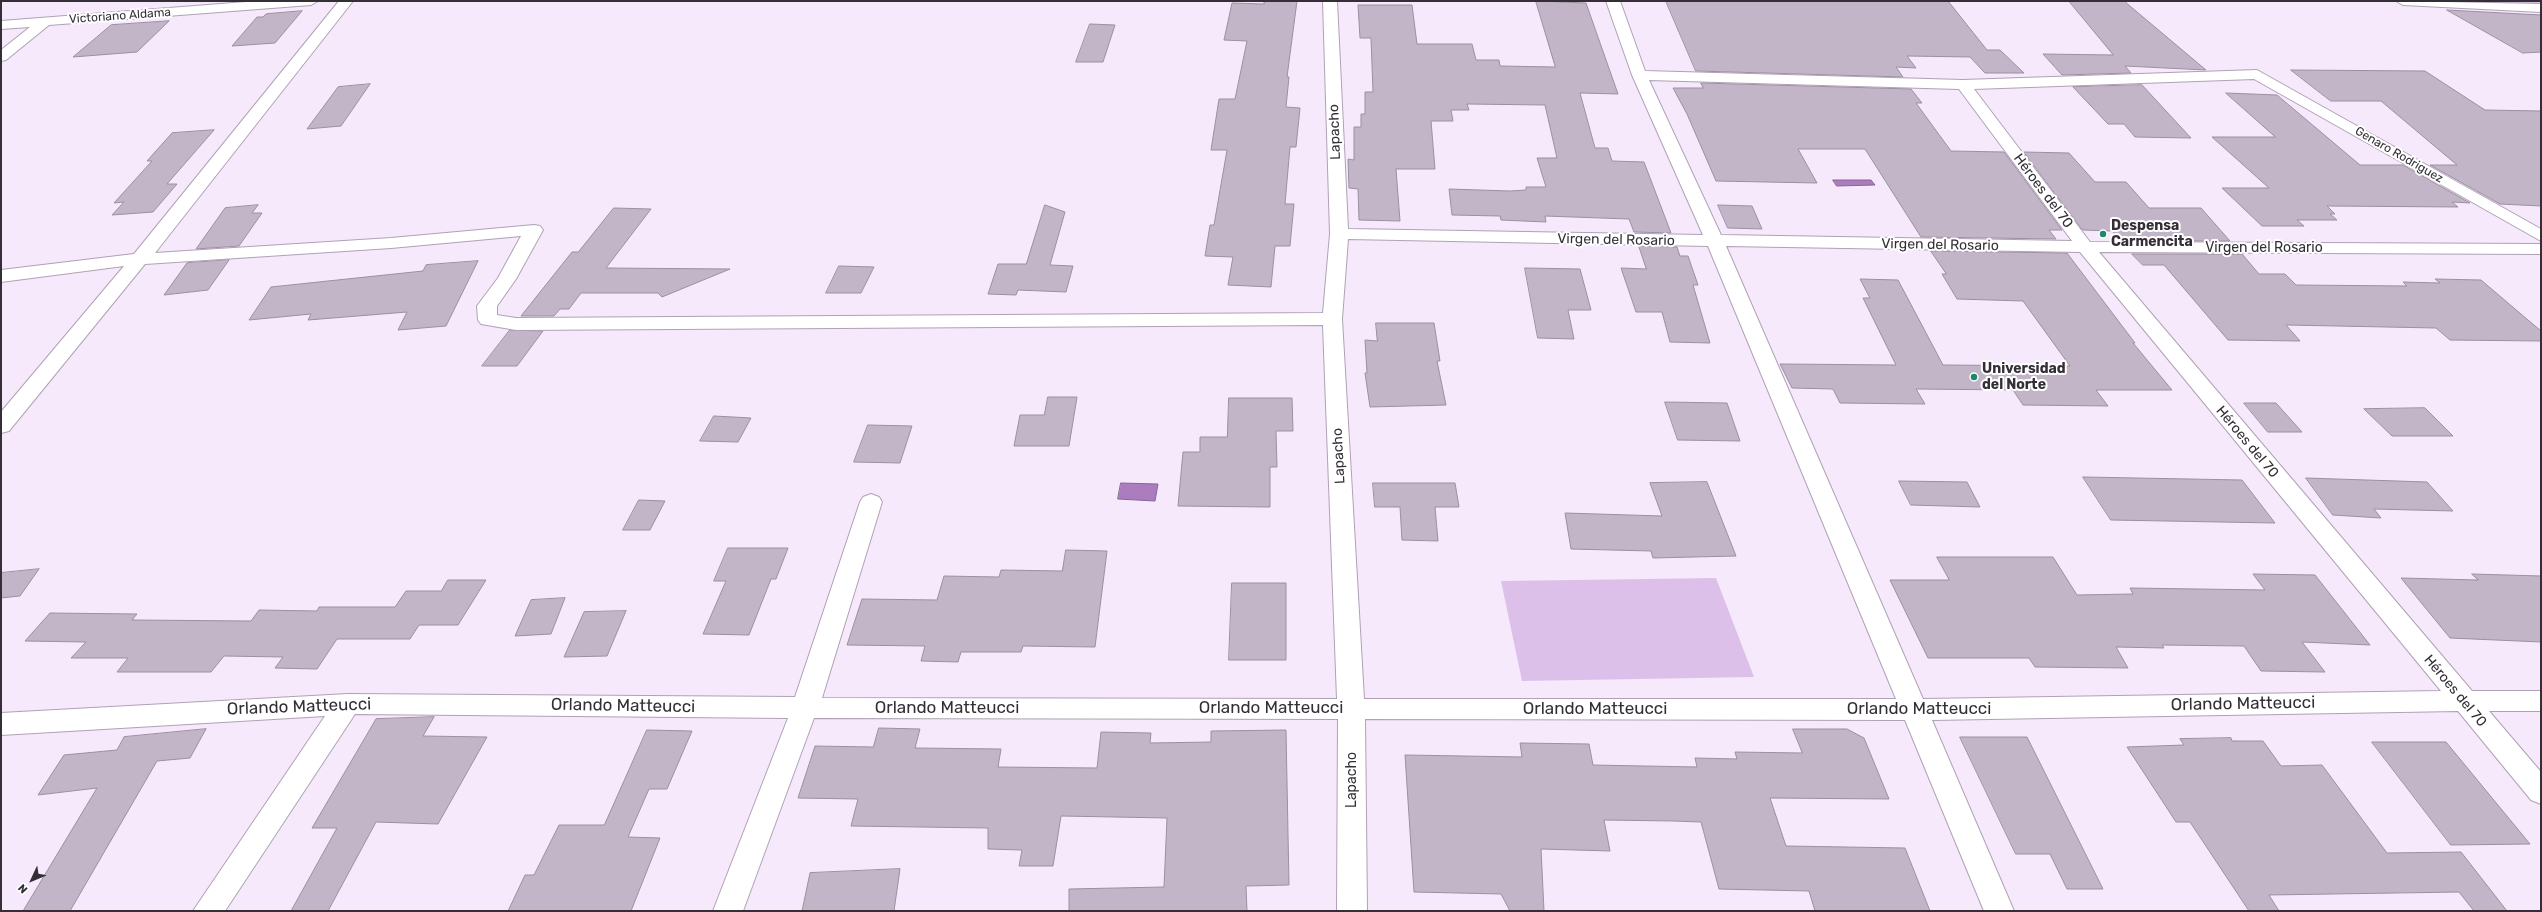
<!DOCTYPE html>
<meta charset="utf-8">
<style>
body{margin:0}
#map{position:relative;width:2542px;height:912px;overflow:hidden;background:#f6e9fc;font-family:Rubik,sans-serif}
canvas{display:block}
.frame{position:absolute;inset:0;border:2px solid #342f37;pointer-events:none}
.north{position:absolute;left:12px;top:860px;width:40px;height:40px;-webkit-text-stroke:3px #fff;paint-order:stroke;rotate:226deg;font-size:11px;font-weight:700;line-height:16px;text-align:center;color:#342f37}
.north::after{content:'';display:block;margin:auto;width:14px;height:18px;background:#342f37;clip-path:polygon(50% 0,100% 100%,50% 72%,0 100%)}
</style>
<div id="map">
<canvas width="2542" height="912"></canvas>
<div class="frame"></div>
<div class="north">N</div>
</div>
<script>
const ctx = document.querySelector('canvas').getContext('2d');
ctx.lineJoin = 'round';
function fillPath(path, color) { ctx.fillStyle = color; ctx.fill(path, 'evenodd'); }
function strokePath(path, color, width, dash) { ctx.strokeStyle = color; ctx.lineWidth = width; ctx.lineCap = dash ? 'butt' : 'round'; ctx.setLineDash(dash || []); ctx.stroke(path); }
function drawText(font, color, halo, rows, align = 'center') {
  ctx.font = font + ' Rubik,sans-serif'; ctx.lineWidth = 4; ctx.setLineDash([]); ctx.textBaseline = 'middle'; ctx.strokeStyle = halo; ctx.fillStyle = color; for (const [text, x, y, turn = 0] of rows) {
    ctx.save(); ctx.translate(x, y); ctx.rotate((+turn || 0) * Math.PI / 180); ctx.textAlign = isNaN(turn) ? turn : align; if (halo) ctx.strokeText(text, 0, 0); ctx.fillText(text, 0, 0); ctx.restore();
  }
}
const green = new Path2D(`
 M2426,1H2541V6Z
 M1716,578L1754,677L1522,681L1501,581Z`);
const water = new Path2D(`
 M1833,180H1871L1875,185L1837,186Z
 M1121,483L1158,484L1155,501L1118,499Z`);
const building = new Path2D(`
 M1264,1H1297L1287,77H1289L1286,107L1300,108L1296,147H1290L1285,204H1294L1290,246H1275L1271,287L1228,285L1233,257L1205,256L1210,225H1214L1227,150H1211L1219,99H1235L1247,41L1224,40L1232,3L1264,4Z
 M1536,1L1586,3L1618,94L1580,93L1595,148H1608L1612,161L1644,162L1671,233L1634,232L1629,219L1545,216L1546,222L1501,220L1500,216L1452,215L1449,189L1510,191L1526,190V187H1546L1537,158H1557L1545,105L1467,104L1469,110H1451L1453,121H1431L1435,169H1396L1400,221L1359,220L1358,189L1349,188L1348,159L1354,160V127H1361V114H1365V92H1373L1371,38H1360L1358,5H1412L1417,44H1472L1476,60H1499L1500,66L1555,67Z
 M1666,1H1948L1987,50H2000L2024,73H1985L1970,57L1907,56L1916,68L1896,67L1903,77L1696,71Z
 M2069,1H2124L2206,70L2125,66L2131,73L2062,75L2043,54L2113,55Z
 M2447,10L2541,15V52L2523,53Z
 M302,11L275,43L232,46L257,17H263L266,14Z
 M169,21L137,52L73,57L111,25Z
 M1090,24L1115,25L1103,62H1076Z
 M2291,70L2425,71L2485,110L2541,111V206L2500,204L2430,165H2457L2381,101H2331Z
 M1701,83L1911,89L1922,103H1916L1951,151L2004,152L2062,230H2049L2056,239L1921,237L1865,149H1798L1817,183L1716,181L1687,114L1673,88H1703Z
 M370,84L341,126L307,129L338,87Z
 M2142,85L2191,138L2135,137L2124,124H2108L2073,87Z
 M2226,93L2277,95L2360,165H2403L2470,203L2452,202L2458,207L2327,206L2335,214H2330L2337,220H2297L2304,226H2262L2222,188H2269L2212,137H2275Z
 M214,130L167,184H177L153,212L112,215L124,202L114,203L152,161H147L172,133Z
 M2024,152L2069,153L2095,182H2126L2149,208H2201L2230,241H2121L2112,231L2083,230Z
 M258,205L252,213H262L239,246L196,249L225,208Z
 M1045,205L1065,212L1050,265L1073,266L1066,292L1018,290L1016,295L988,294L998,264H1026Z
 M1718,205L1752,206L1762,229L1728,228Z
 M614,208L651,209L606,268L730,269L662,297L658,293H581L569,309H560L554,316H521L572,252H578Z
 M1639,246L1677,247L1680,256H1688L1698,285H1693L1710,343L1670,342L1662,312H1636L1621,268L1646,269Z
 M1931,251L2067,253L2135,343H2133L2172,390H2096L2108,406L2023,405L2013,390L1916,389L1925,404L1840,403L1833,389L1792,388L1780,364L1896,365L1863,298H1870L1860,279L1898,280L1943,365L2070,366L2023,301L1957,299L1942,274H1946Z
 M2132,254H2242L2259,274H2285L2296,285L2407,286L2403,282L2440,283L2435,279L2481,280L2541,331V341L2450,340L2436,328L2286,325L2300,341L2228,340L2164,265H2143Z
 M229,260L208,290L164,295L187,263Z
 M478,261L446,326L398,330L407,312L308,320L311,314L249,320L271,287L423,271L426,265Z
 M839,266L874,267L861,293H826Z
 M1525,268L1580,269L1591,310H1568L1574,339L1538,338Z
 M1376,323H1434L1440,361H1437L1446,405L1370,407L1365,373H1367L1365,340L1377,341Z
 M510,330L543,331L517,366H482Z
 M1048,397H1077L1069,446H1014L1020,415H1044Z
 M1229,398H1292L1293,431H1276L1277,467H1270V507L1178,506L1183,452H1200V437H1227Z
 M1665,402L1727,403L1740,441L1678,440Z
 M2244,403H2276L2302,432H2268Z
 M2425,408L2453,436H2392L2364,409Z
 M714,416L751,418L738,442L700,441Z
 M868,425L912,426L900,463L854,462Z
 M2083,477L2242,480L2275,523L2111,520Z
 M2306,478L2427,482L2453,511L2374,509L2381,518L2333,515Z
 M1899,481L1967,482L1980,507L1911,505Z
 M1707,482L1736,556L1653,558L1651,551L1571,549L1565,513L1662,516L1650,483Z
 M1373,483H1455L1459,507H1435L1438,541L1402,540L1400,507H1375Z
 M639,500L665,501L650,530H623Z
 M728,548H788L776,579H771L749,635L703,634L726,581H714Z
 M1066,550L1107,551L1095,647L1023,646L1021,652H961L958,662L921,661L925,646L847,645L862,599L937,600L944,576L999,577L1001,570L1062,571Z
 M1937,557H2053L2077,595L2133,594L2130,588L2265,590L2253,574L2315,575L2370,645L2302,642L2325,672L2261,671L2244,646L2162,645L2164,648L2116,647L2128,668L2035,667L2029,658H1928L1890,580H1949Z
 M39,569L20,596L1,598V573Z
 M2472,574L2541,576V642L2450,638L2401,578L2478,580Z
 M448,580H486L458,625H419L410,639H337L317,669L275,668L283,657L224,656L211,672H117L128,658H71L86,642L25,641L50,613L137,614L132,620L251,621L259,610L317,611L319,607H395L406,591H441Z
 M1232,583H1286V660H1229Z
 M565,598L551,634L515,636L531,600Z
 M626,611L607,656L564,657L584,612Z
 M434,717L423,736L487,737L438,824L376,822L328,911H291L337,828H312L376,719Z
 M879,728L920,729L915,748L1001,749L998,767L1097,768L1101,732L1151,733L1150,743L1211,742V731L1286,730L1289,885L1246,886L1247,911H1069V889L1164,887L1167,818L1061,816L1053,866H1019L1022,850L988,849V828L851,826L858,799L798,798L815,746L873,747Z
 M206,729L190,758L157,761L70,911H23L97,788L38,795L64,755L117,750L124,737Z
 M1793,729H1847L1864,738L1889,799L1770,798L1786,846L1905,848L1930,911H1815L1809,891L1719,889L1701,822L1673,821L1604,820L1610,851L1541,849L1544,911H1510L1501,894L1414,892L1405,755L1522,757L1520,743L1589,744L1593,765L1697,767L1695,758L1737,759L1735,752L1802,753Z
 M647,730L692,731L667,789H649L628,837L660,838L631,911H508L525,875H534L559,825H604Z
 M1960,737H2027L2103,889H2067L2050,854H2016Z
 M2231,738L2232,741H2263L2281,766L2322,765L2387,853L2461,852L2507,911H2474L2459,892L2269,895L2279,911H2249L2190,822H2176L2127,747L2184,745L2180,739Z
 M2372,742H2446L2530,844L2451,845Z
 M900,869L894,911H802L810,873Z`);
const minor = new Path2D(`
 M259,1H318L311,5L49,25L6,60L1,61V50L30,27L1,29V21Z
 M339,1H353L155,253L391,238L534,225L540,226L543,230L516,279L497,306V315L516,318L1323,313L1330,234L1323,1H1337L1348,229L1703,235L1632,75L1606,1H1620L1645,71L1963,80L2257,70L2541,229V241L2254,79L1974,89L2090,242L2541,244V254L2099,252L2472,691H2541V711H2489L2541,772V804L2531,800L2458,711L1932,720L2014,911H1984L1905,720L1365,719L1367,911H1337L1338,719L814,718L743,911H713L788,718L355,714L225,911H193L325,716L1,735V713L348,694L795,697L860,502L863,497L871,494L879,497L882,502L822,698L1337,699L1323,325L516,330L481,324L478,320L477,306L498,278L521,236L391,248L145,264L9,431L1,433V412L124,266L1,282V270L134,254ZM1649,80L1959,89L2072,241L1721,235ZM1348,239L1708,246L1896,699H1364L1342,319ZM1726,246L2080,252L2441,691L1923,699Z
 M2396,1L2541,4V12L2403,5Z`);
const markers = [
 [2103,234,4,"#1e8966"],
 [1974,377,4,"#1e8966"]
];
const farStreetnames = [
 ["Victoriano Aldama",120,16,-4],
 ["Genaro Rodriguez",2399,155,30]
];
const streetNames = [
 ["Lapacho",1335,132,-92],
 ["Héroes del 70",2043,191,53],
 ["Virgen del Rosario",1616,240,1],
 ["Virgen del Rosario",1940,245,1],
 ["Virgen del Rosario",2264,248],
 ["Héroes del 70",2247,442,50],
 ["Lapacho",1339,456,-93],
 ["Héroes del 70",2455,691,50],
 ["Lapacho",1352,780,-90]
];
const poiNames = [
 ["Despensa",2111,226],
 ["Carmencita",2111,242],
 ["Universidad",1982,369],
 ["del Norte",1982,385]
];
const nearStreetnames = [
 ["Orlando Matteucci",2243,704,-1],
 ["Orlando Matteucci",623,706,1],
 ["Orlando Matteucci",299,707,-2],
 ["Orlando Matteucci",947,708],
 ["Orlando Matteucci",1271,708],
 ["Orlando Matteucci",1595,709],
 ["Orlando Matteucci",1919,709]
];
fillPath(green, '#ddc0ea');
fillPath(water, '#ab7cbe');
strokePath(water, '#876596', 1);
fillPath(building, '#c2b5c8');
strokePath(building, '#9b8fa1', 1);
strokePath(minor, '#afa2b4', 2);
fillPath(minor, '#fff');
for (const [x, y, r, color] of markers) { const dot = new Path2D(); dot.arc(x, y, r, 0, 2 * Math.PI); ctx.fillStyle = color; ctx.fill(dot); strokePath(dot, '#fff', 1.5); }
drawText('12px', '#342f37', '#fff', farStreetnames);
drawText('14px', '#342f37', '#fff', streetNames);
drawText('bold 14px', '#342f37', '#fff', poiNames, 'left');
drawText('17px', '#342f37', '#fff', nearStreetnames);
</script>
